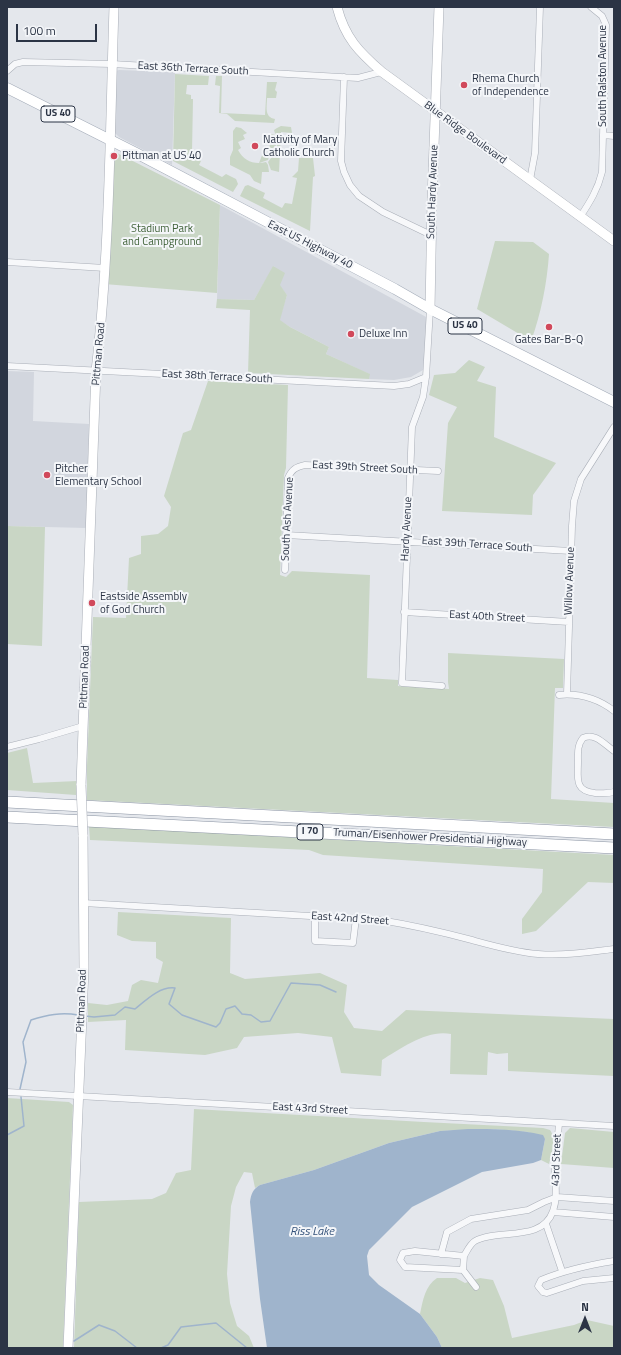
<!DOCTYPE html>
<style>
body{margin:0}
#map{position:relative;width:621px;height:1355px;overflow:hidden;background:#e4e7ec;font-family:"Titillium Web",sans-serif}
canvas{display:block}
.frame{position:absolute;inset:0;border:8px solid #2b3445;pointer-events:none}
.north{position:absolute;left:565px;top:1299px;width:40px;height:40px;-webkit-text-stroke:3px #f4f6f9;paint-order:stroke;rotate:0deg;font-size:11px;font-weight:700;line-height:16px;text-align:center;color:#2b3445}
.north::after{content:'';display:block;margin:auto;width:14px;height:18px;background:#2b3445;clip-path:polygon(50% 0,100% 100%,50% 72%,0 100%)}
.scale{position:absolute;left:16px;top:24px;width:81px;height:18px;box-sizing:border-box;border:2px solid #2b3445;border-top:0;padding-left:5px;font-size:12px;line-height:14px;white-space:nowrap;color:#2b3445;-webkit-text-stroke:3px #f4f6f9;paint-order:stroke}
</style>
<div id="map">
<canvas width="621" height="1355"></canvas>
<div class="frame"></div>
<div class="north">N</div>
<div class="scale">100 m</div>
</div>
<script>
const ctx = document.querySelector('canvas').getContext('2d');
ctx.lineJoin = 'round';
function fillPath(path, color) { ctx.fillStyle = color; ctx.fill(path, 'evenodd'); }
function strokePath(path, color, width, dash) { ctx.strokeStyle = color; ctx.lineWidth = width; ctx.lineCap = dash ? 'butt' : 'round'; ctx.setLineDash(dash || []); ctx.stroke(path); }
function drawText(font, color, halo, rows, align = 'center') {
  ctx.font = font + ' "Titillium Web",sans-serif'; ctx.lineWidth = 4; ctx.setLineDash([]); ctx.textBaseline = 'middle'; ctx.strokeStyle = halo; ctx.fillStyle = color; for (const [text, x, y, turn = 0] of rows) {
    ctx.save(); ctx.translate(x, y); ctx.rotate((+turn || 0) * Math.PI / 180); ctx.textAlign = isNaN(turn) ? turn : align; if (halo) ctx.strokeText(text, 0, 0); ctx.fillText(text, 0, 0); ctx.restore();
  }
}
const built = new Path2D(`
 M119,70L175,72L172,165L119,137L115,133L114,131L116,71Z
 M220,205L428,318L423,370L411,377L394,380L369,379V374L326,354L329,347L290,327L279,320L287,295L279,285L274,266L254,300L217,299Z
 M7,371L34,372L33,421L89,424L86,528L7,526Z`);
const green = new Path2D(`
 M175,74L209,76L208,85H187L186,94L191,95V99H193L192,152L193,156L201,161L199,165L222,177L226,174L236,179L238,184L233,192L173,161Z
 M216,76H222L221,113L265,115L267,82H277L275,90L277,92L276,98H267C267,107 264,117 275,119L274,123L235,121L227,114L219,113L220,86L215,85Z
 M281,126L291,127L292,133L281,132L279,172L271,170L268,162L271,158V151L270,153L268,160L259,163L263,153L268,154L270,144L266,140L271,134L275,135C277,142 277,146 273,150L277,148V140L274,130L277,128Z
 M236,127L241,128L247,133L243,135L245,139L238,142L241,148L238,150C244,161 254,165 266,162L268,165L269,172H262L261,184L254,181L250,175L230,165V157L233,150V131Z
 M115,152L220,205L217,293L104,284L111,211Z
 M299,158H313L315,176L313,177L310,231L240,196L245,186L248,185L265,193L263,198L282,208L285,203L292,204L297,178L292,177L298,171Z
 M495,241L533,242L549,254C547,283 541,314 531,341L477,309Z
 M273,266L285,273L280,285L287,295L280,320L290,327L329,347L326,354L370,374L369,379L248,373L250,310L216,308L217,299L254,300Z
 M469,360L485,367L477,381L496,387L494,437L556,463L533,495L532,515L442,511L448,423L457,407L429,395L434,375L455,373Z
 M208,381L288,385L286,468L284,475L280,575L286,577L292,571L370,575L367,678L398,680V686L449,689L448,682V653L564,659L563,688H555L551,799L614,803V827L87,800V766L93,617L126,618L129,558L141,554V536L158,534L168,526L171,507L164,496L183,433L191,430Z
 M7,526L45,527L42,646L7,644Z
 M27,748L33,783L77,781L76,795L7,790V753Z
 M89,826L614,855V883L588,882L536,931L522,934V919L542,892L543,869L323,855L309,850L90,840Z
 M118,912L231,918L230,973L245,979L320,973L347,985L344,1012L354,1028L382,1031L406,1010L614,1019V1076L508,1071V1053L497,1054L488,1052L487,1075L450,1074L451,1034C428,1029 401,1048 382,1060L381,1076L341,1073L332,1037L298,1033L244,1037L237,1048L205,1055L125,1050L126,1020L88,1022V1003L107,1005L128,1001L132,985L141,980L158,983L163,962L156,958V942L132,941L117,935Z
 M7,1098L69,1102L73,1105L63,1348H7Z
 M194,1109L424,1122L543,1128L550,1130C556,1138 552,1154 549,1164L541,1160L545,1139L528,1132L493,1129L440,1131L389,1143L314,1170L260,1185L255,1188L252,1173L244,1172L236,1187L231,1206L227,1274L230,1303L237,1326L249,1336L254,1348H74L79,1202L152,1199L166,1193L176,1173L191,1170Z
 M570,1128L614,1132V1168L561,1164L565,1133Z
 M437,1278H456L465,1283L480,1278L493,1280L504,1306L512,1338L574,1325L587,1320L614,1326V1348H442L437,1337L420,1314C423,1300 425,1286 437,1278Z`);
const water = new Path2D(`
 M468,1129C493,1129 518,1129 543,1135L545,1139L541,1160L533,1163L482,1172L412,1207L369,1250L367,1256L369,1275L379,1285L420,1314L437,1337L442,1348H267L260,1299L250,1202C251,1194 253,1189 260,1185L314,1170L389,1143L440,1131Z`);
const stream = new Path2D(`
 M85,1016L94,1017L115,1015L125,1007L135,1009C146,1000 160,986 175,988L169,1004L182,1015L216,1027L220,1023L226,1009L235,1006L242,1014L251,1015L261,1022L270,1021L291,983L320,985L336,992
 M20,1089L26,1062L23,1042L31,1020C47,1015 61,1012 78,1015
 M7,1135L24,1126L21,1097
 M74,1341L99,1325L115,1331L137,1348
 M161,1348L168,1345L181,1327L216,1323L247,1348`);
const street = new Path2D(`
 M7,71L15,64L23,62L112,64L358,78L381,72
 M344,77L341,161L344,172L350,185L359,196L383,212L431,235
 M603,135L614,136
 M530,180L535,153L540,7
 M580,217C590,202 598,189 602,172L606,25L602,16L591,7
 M7,262L105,268
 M430,309L426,377L423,397L412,427L402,683L442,686
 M7,366L394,386L409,384L426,377
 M286,535L571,551
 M285,570L288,478C292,469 296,467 305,465L438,471
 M404,612L569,622
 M567,694L572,526L574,501L581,479L614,427
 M559,695C580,693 597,698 614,711
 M7,747L39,739L83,726
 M614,751C605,745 595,732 583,738C577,745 578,754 578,762C578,778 574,791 595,793C602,793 607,794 614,792
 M83,903L380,920C411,925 442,932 472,940C494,946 515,952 538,954C564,956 589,952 614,949
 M315,917V941L353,943L356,918
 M7,1092L614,1126
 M553,1212L614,1217
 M546,1224L562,1271
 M441,1254L447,1232L471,1219L528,1210L544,1202L557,1197L614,1201
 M464,1256L463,1270L476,1287
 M614,1261C589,1265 565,1270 541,1280L538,1286L543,1292L547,1293L583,1281L614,1278
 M463,1270L405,1267L400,1260L403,1253L415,1251L464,1256C467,1251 470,1244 475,1241C498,1228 542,1243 553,1211C558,1197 555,1183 555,1169C556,1153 558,1138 559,1123`);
const secondary = new Path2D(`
 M337,7C345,38 359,52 382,72L614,241
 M430,309L432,202L439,7
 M81,785L96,371C110,250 110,128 114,7
 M68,1348L84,968L83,835`);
const primary = new Path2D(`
 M7,88L136,153L395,289L430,309L614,402`);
const highway = new Path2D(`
 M7,802L614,834
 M7,817L614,848`);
const secondaryBridge = new Path2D(`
 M81,785L83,835`);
const markers = [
 [464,85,4,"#d1495b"],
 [255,146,4,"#d1495b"],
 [114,156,4,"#d1495b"],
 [549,327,4,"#d1495b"],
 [351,334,4,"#d1495b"],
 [47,475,4,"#d1495b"],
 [92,603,4,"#d1495b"]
];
const shields = [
 [58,114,34],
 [465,326,34],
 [310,832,26]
];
const shieldNames = [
 ["US 40",58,114],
 ["US 40",465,326],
 ["I 70",310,832]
];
const streetNames = [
 ["East 36th Terrace South",193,69,3],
 ["South Ralston Avenue",603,76,-90],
 ["Blue Ridge Boulevard",465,133,36],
 ["South Hardy Avenue",433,192,-88],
 ["East US Highway 40",310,245,27],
 ["Pittman Road",99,354,-85],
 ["East 38th Terrace South",217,377,3],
 ["East 39th Street South",365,468,3],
 ["South Ash Avenue",288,519,-87],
 ["Hardy Avenue",407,529,-87],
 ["East 39th Terrace South",477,545,4],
 ["Willow Avenue",570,581,-88],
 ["East 40th Street",487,617,3],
 ["Pittman Road",85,677,-88],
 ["Truman/Eisenhower Presidential Highway",430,838,3],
 ["East 42nd Street",350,919,4],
 ["Pittman Road",82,1001,-88],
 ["East 43rd Street",310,1109,3],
 ["43rd Street",557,1160,-88]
];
const poiNames = [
 ["Rhema Church",472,79],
 ["of Independence",472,92],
 ["Nativity of Mary",263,140],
 ["Catholic Church",263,153],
 ["Pittman at US 40",122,156],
 ["Deluxe Inn",359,334],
 ["Gates Bar-B-Q",549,340,"center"],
 ["Pitcher",55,469],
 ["Elementary School",55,482],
 ["Eastside Assembly",100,597],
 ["of God Church",100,610]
];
const parkNames = [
 ["Stadium Park",162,229],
 ["and Campground",162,242]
];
const waterNames = [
 ["Riss Lake",312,1232]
];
fillPath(built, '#d2d6de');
fillPath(green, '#c9d6c5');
fillPath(water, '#9fb4cc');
strokePath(stream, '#9fb4cc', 1.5);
strokePath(street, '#a9aeb7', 7);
strokePath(secondary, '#a9aeb7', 10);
strokePath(primary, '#a3abb8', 11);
strokePath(highway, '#8b94a3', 12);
strokePath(street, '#f7f8fa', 6);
strokePath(secondary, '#fff', 9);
strokePath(primary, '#fff', 10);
strokePath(highway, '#fff', 11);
strokePath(secondaryBridge, '#a9aeb7', 10, []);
strokePath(secondaryBridge, '#fff', 9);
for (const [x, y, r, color] of markers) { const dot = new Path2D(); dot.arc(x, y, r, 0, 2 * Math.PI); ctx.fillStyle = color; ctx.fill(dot); strokePath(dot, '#f4f6f9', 1.5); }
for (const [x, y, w] of shields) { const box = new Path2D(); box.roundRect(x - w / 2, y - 8, w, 16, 3); ctx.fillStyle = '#f4f6f9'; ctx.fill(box); strokePath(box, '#2b3445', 1); }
drawText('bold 10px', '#2b3445', null, shieldNames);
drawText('11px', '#2b3445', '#f4f6f9', streetNames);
drawText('11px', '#2b3445', '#f4f6f9', poiNames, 'left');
drawText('11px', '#3f6138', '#f4f6f9', parkNames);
drawText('italic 12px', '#34527a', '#f4f6f9', waterNames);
</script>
